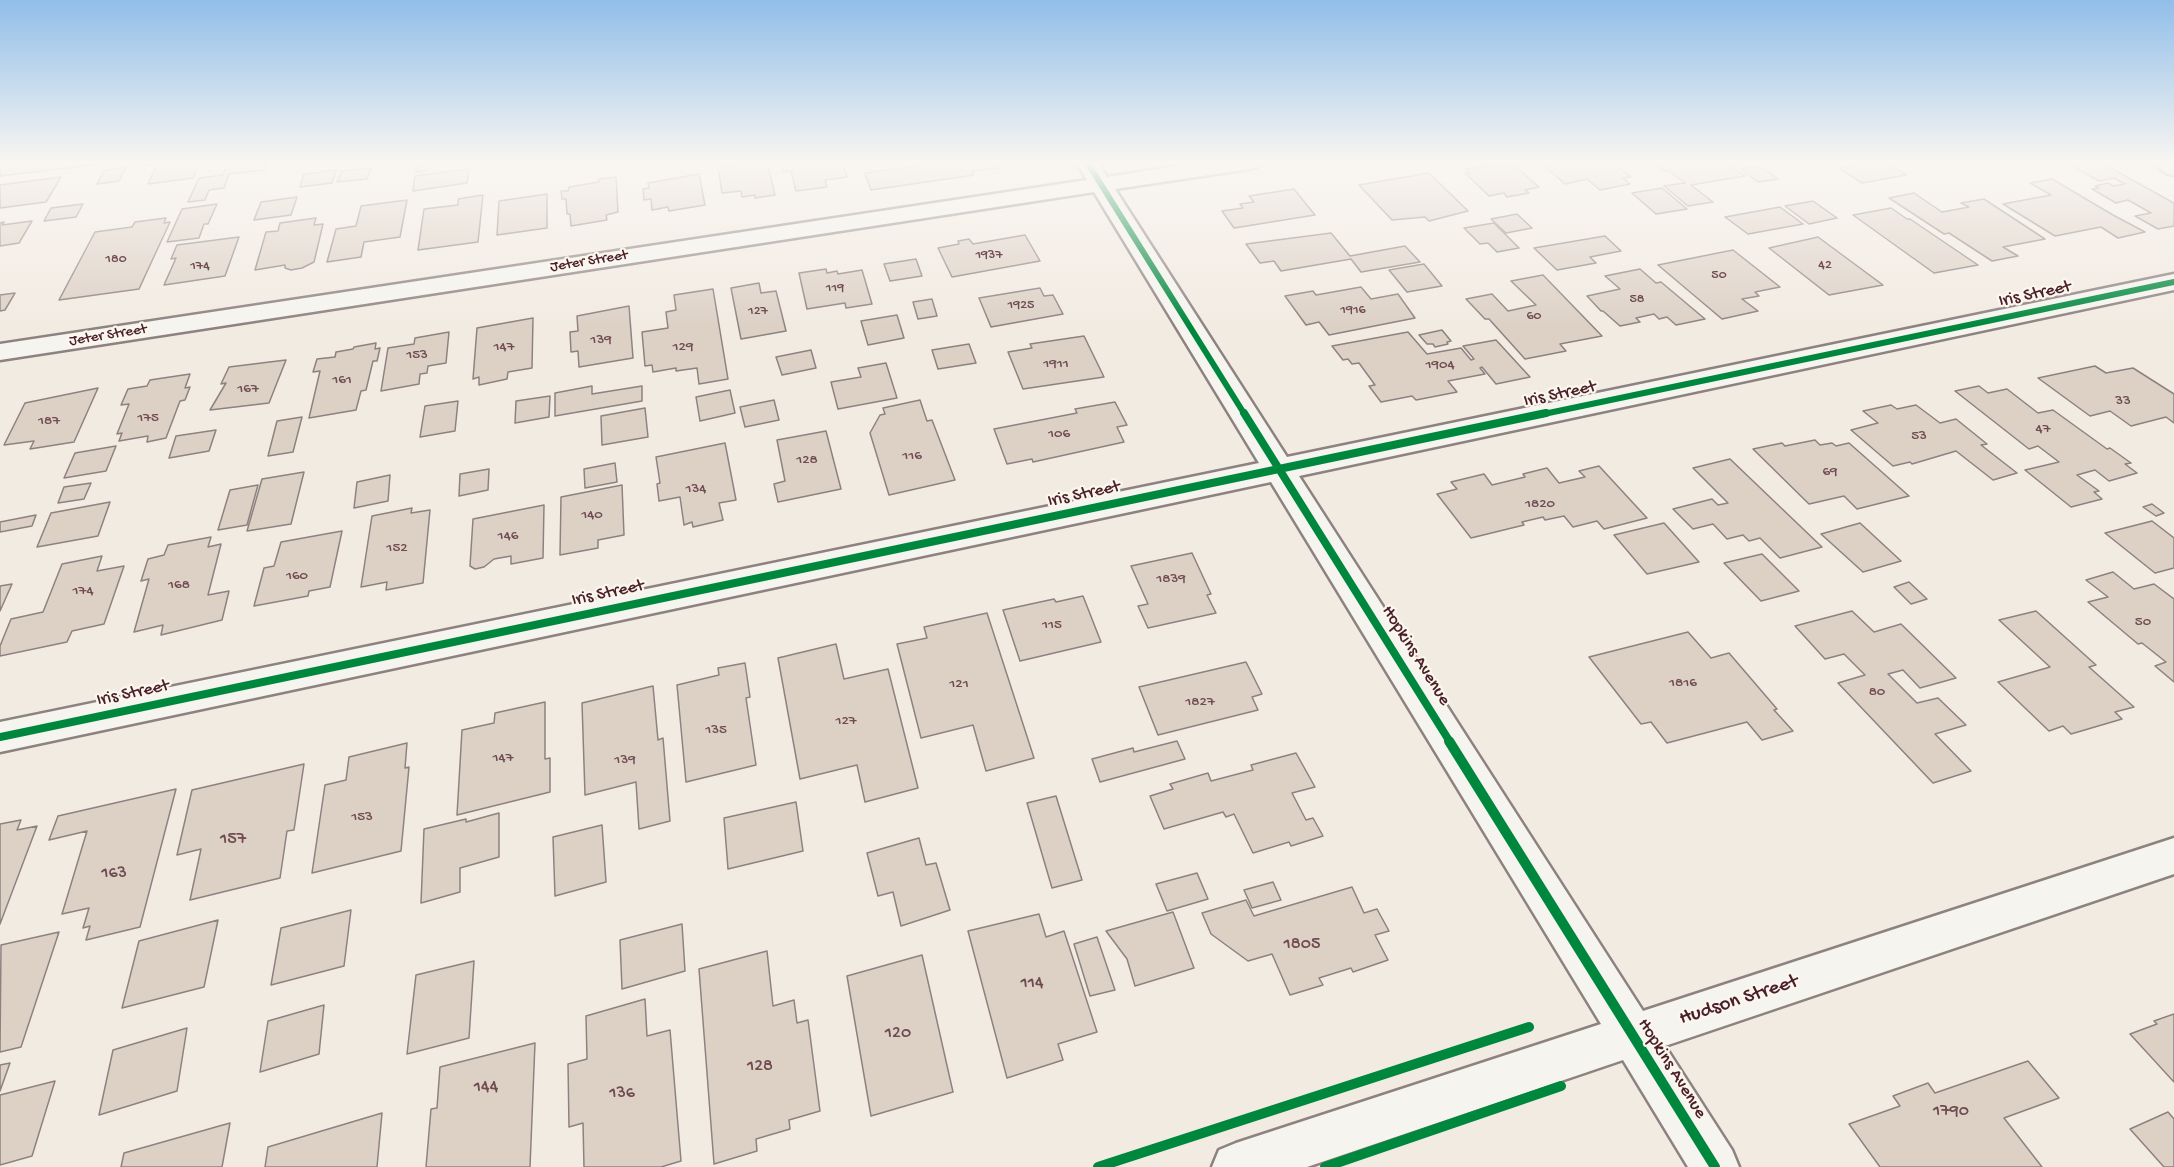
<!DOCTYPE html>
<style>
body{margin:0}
canvas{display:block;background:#f2ebe2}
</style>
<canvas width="2174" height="1167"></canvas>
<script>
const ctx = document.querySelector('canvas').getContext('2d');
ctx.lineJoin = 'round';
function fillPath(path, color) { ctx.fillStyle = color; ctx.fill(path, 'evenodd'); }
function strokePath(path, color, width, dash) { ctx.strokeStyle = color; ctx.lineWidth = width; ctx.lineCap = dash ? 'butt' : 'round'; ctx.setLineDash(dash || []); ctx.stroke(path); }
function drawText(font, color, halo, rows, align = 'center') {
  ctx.font = font + ' "Gochi Hand",sans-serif'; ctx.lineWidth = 4.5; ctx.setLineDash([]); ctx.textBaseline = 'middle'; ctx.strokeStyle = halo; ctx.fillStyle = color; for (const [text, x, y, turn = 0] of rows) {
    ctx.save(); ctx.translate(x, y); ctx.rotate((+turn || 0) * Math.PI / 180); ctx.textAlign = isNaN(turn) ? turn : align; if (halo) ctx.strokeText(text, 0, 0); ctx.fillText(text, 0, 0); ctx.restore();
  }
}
const building = new Path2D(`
 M0,162H133L108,166L110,163L0,176Z
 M143,162H200L193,178L148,184L157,164L141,166Z
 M228,162H267L264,170L229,174L224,188L209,190L205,200L188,202L199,178L223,175Z
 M418,162H430L429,170L416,172Z
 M767,162L775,195L755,198V195L742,197L741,191L722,193L718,167Z
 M781,162H842L847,177L825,180L827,187L796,191L791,171L783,172Z
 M914,162H1011V163L997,165L998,168L972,171L974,175L871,190L865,173L916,166Z
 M1540,162H1612L1631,177L1623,178L1630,184L1600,190L1587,179L1565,184Z
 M1649,162H1726L1745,176L1691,185L1713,202L1688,206L1664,186L1685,183L1669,171H1665Z
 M1870,162H1886L1906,175L1862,183L1839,168Z
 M2065,162H2100L2174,203V226L2158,229L2135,216L2151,213L2128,200L2116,203L2092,189L2099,188L2095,186L2108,183L2113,186L2125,184L2114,178L2099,181Z
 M1499,164L1502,167L1514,165L1539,187L1525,190L1529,193L1507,197L1504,193L1489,196L1465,173H1470L1466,169Z
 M1760,166L1778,179L1758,182L1741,169Z
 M126,167L119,181L97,184L105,170Z
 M371,168L367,179L337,182L342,171Z
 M469,169L467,183L413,191L415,176Z
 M336,170L332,183L300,187L304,174Z
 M1429,173L1468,211L1429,221L1425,217L1392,220L1359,185Z
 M699,174L705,205L669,211L668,207L652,210L651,199L644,200L643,189L649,188L648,183Z
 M61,177L46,202L0,208V185Z
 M616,177L618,212L606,215L607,220L571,226L570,214H567L566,199H562L561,191H568L569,187L599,182V179Z
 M2052,179L2113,215L2145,232L2118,238L2101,227L2055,236L2003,204L2051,195L2030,183Z
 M1662,188L1687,209L1656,214L1632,193Z
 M1294,189L1315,215L1234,228L1222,211L1243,208L1240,204L1254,202L1249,196Z
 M1914,193L1942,212L1969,207L1961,203L1984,199L2045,239L2003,247L2018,256L1992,261L1949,233L1944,234L1889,198Z
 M547,194V228L497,235L499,201Z
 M483,195L478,242L418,250L424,209L458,205V199Z
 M297,197L291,215L254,220L261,202Z
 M407,200L400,237L364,242L361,257L327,262L336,229L356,226L361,206Z
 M1813,201L1837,218L1809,224L1785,206Z
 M83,204L76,217L44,221L51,208Z
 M217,204L208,224H204L199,238L167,242L182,209Z
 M1780,207L1803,224L1748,234L1725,217Z
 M1891,208L1907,219H1910L1978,265L1934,273L1853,215Z
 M1517,214L1532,228L1506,233L1491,219Z
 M166,218L164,223L170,222L139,289L59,300L95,232L132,227L135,222Z
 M316,218L314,225L323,224L314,262L302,268L291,270L285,268V265L255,270L266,232L278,231L280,223Z
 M32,221L19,243L0,246V223L4,222L2,225Z
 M1494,223L1519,248L1497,252L1488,243L1480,244L1464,228Z
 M1331,233L1350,256L1405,246L1420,262L1361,272L1351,259L1281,271L1274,261L1260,263L1246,244Z
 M1025,235L1040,261L952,277L938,248L959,244L958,241L969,239L973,244Z
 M1605,236L1621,251L1590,257L1596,263L1557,270L1534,248Z
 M239,237L225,276L164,285L176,258L171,259L177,245Z
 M1818,237L1883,285L1829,295L1769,248Z
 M1733,250L1780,287L1755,292L1759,296L1742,299L1758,311L1722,319L1658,265Z
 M916,259L922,276L890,281L884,264Z
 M1424,264L1442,286L1407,292L1389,270Z
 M826,269L827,273L837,271L838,274L862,270L872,304L846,308L845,303L807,309L799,273Z
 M1640,269L1656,283L1661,282L1705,319L1676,325L1667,317L1659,319L1654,314L1636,318L1640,322L1620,326L1603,311H1601L1587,296L1620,289L1605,276Z
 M1543,275L1602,336L1560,344L1566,351L1525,359L1489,319H1485L1466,299L1492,294L1508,311L1536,305L1511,281Z
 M759,283L761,293L776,291L786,331L741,339L731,288Z
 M1361,287L1371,299L1398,294L1415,318L1329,335L1319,322L1306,325L1285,296L1313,291L1316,295Z
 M1040,288L1044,296L1053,295L1063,314L991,327L979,298Z
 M713,289L728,379L699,384L697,368L676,371V368L653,372L652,365L645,366L642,332L668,328L666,312L676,310L674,295Z
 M15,293L5,310L0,311V295Z
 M932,299L937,316L918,319L913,302Z
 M629,306L633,358L579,367L578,351L571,352L570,332L578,331L577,316Z
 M897,315L904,338L868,345L861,321Z
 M533,318L532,368L508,372L507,379L479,385V377L473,379L477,328Z
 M1442,330L1451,341L1447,342L1448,344L1435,347L1433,344H1427L1419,335Z
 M449,332L446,363L428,366L427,373L420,374L419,384L381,391L388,348L414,344L415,338Z
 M1408,332L1427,354L1461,348L1471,360L1474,359L1463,346L1496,340L1530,377L1496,384L1482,367L1480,368L1485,374L1448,381L1457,392L1416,400L1412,396L1381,402L1369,386L1375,385L1359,363L1352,364L1348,359L1343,360L1332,346Z
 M1084,336L1104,377L1023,389L1008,352L1032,348L1030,344Z
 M376,343L375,349L380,348L377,361H373L366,390L361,391L356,410L309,418L320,371L313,372L317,359L335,357L336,352L353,349L354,347Z
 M969,344L976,363L938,369L932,350Z
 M811,350L816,368L782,375L776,357Z
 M286,360L269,403L210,410L226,383L221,384L229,367Z
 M886,363L897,398L838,409L831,382L861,377L858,368Z
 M2095,366L2106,373L2133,368L2174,394V423L2166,417L2131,426L2110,411L2090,416L2038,378Z
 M190,374L185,388L190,387L185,400L180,401L166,438L147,442L148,436L119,441L122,433L117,434L129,404L121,405L128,389L147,386L150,380Z
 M592,386V394L642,386V401L555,416V393Z
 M1979,386L1988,393L2007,389L2038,413L2053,410L2107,449L2110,448L2131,463L2125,464L2137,473L2109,481L2095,470L2077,475L2099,491L2094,492L2102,499L2071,507L2025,470L2059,462L2038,446L2029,449L1955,391Z
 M98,388L74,442L30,449L34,441L4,445L25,403Z
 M730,390L735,413L700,421L696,397Z
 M550,396L549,417L515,423L516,401Z
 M774,400L779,420L745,427L740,407Z
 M920,400L927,421L932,420L955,480L889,495L870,433L880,415L885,414L883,408Z
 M458,401L455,431L420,437L425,406Z
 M1115,402L1127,425L1117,427L1124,442L1033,462L1032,459L1007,464L994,429L1077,413L1075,409Z
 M1891,405L1897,409L1916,405L1940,423L1956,419L1987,444L1981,445L2017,473L1993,480L1956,451L1912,464L1910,462L1893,466L1851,430L1878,423L1863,411Z
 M645,408L648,437L602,445L601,416Z
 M302,417L293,452L268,456L277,421Z
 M216,430L209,451L169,458L176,436Z
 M826,431L841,489L778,502L774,484L785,481L777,440Z
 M1815,440L1820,445L1832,443L1836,446L1849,443L1909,496L1857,509L1844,496L1809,504L1753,449L1782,443L1785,446Z
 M725,443L736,500L719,503L723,520L693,527L692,522L684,525L680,497L659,501L657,484L660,483L656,457Z
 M116,446L106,471L64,478L75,453Z
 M1730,459L1822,547L1780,558L1760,538L1749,541L1743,535L1727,539L1713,524L1693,529L1673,509L1712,499L1718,505L1728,503L1693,468Z
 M615,463L617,482L585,488L584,469Z
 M1599,466L1647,518L1604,529L1597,521L1573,527L1564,516L1545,520L1543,517L1522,522L1524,525L1471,538L1437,494L1457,489L1451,482L1484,474L1492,485L1525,477L1523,474L1547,468L1559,483L1585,477L1579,471Z
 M489,469L488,490L459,496L460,474Z
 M304,472L291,524L247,531L262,479Z
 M390,475L388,501L354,508L357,482Z
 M91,483L84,499L58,503L64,487Z
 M258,485L247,525L218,530L230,490Z
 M622,485L624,535L598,540V548L560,555L561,497Z
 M110,502L98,536L37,547L51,513Z
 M2152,504L2164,513L2156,516L2143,507Z
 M544,505L543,558L511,564V556L494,559L484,567L475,569L470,566L473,519Z
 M412,508L411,513L430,510L423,583L386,590L387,582L361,587L372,516Z
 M36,515L32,526L0,532V522Z
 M2152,521L2174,538V568L2155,573L2105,533Z
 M1664,523L1699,562L1647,574L1614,535Z
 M1860,523L1901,561L1863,572L1821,534Z
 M342,531L330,587L309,591L308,596L254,606L264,568L274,566L281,542Z
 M211,537L208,547L221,544L208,595L229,591L222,620L161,635L163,625L134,632L149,579L141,581L148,559L164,555L168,545Z
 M1192,553L1211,594L1207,595L1216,613L1148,628L1138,606L1148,604L1131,566Z
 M1762,554L1799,591L1761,601L1724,563Z
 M102,556L97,571L124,566L104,624L72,631L67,642L0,656V646L11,619L43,612L62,564Z
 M2113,572L2134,589L2154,584L2174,599V682L2155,666L2166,662L2142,643L2138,644L2088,602L2108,597L2086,580Z
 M1909,582L1927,599L1911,604L1894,587Z
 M12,584L0,611V586Z
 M1083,596L1101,642L1020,661L1003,610L1054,599L1056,602Z
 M1852,611L1874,632L1901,624L1956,678L1920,688L1903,670L1888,674L1917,703L1938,698L1966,725L1935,734L1971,771L1933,783L1838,683L1865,675L1844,654L1825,659L1795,626Z
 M2036,611L2096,665L2089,667L2134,707L2115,712L2122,719L2071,734L2063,726L2049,731L1998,682L2050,667L1999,620Z
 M987,613L1034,758L986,771L973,725L921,738L897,644L927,638L924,627Z
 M1688,632L1711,658L1729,653L1777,709L1774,710L1793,731L1762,740L1747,722L1667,743L1651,722L1641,724L1589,657Z
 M836,644L844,679L888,669L918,788L865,802L857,765L800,779L778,658Z
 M1246,662L1262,694L1252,697L1258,710L1158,735L1139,687Z
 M745,663L750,697L746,698L756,765L686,782L677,685L719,675L718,668Z
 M653,686L658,740L663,738L670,821L639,829L636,782L585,795L582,703Z
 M545,702V759L550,758V792L457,815L462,730L494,723L495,713Z
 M1177,741L1185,759L1100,782L1092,759L1133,748L1134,752Z
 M407,743L405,768L409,767L401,851L312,873L325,785L346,780L349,757Z
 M1296,753L1315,787L1292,793L1306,820L1313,818L1323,836L1291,846L1289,842L1253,853L1234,814L1226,817L1223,812L1164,829L1150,796L1173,789L1170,784L1208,773L1211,781L1253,770L1251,765Z
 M304,764L294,830L287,831L280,878L190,900L201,849L177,855L192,790Z
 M176,789L140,927L86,940L90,926L83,928L89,908L62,914L87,831L49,840L58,816Z
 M1056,796L1082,880L1052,888L1027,803Z
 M796,802L803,851L728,869L724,818Z
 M499,813V857L460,868V892L421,903L424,829L466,819V822Z
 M21,820L17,830L37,826L0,924V824Z
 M602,825L606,882L555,896L553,837Z
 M919,838L926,865L936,863L950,910L901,926L893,892L878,896L867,853Z
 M1197,873L1208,899L1167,911L1156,884Z
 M1273,882L1281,900L1252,908L1244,890Z
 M1352,887L1364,913L1377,909L1389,931L1375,935L1388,960L1353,972L1351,968L1319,978L1323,985L1290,995L1272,954L1248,961L1211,934L1202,913L1246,900L1254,916Z
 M351,910L344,966L271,985L281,928Z
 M1173,912L1194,968L1135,986L1127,959L1106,931Z
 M1039,914L1046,937L1064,931L1097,1032L1058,1044L1063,1060L1007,1078L968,931Z
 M218,920L204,987L122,1008L139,941Z
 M682,924L685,971L622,989L620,940Z
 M59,932L21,1047L0,1052L1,945Z
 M1097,937L1115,990L1090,996L1074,944Z
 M767,951L773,1006L794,1000L797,1023L808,1020L820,1111L789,1120L790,1129L756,1139L757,1151L714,1164L699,969Z
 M922,955L953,1092L871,1116L847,976Z
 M474,961L469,1038L407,1054L416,975Z
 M645,999L647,1036L670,1030L681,1161L661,1167H584L583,1123L569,1127L568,1064L587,1059L586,1016Z
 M324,1005L319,1054L260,1072L268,1021Z
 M2174,1014V1082L2130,1034L2157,1024L2154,1021Z
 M187,1028L177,1091L99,1115L113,1050Z
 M535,1043L530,1167H426L431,1109L437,1108L440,1067Z
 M2028,1061L2059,1098L2004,1118L2042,1167H1880L1849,1124L1900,1106L1893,1096L1928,1083L1935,1093Z
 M10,1063L0,1091V1065Z
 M55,1081L32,1156L0,1165V1095Z
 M2168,1112L2174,1119V1167H2164L2130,1129Z
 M382,1113L377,1167H265L268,1147Z
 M230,1123L222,1167H121L124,1153Z`);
const minor = new Path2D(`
 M1076,162H1098L1107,177L1204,162H1260L1257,167L1249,169L1115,189L1287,457L2174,274V290L1299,476L1643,1011L2174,838V874L1665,1046L1732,1150L1739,1167H1688L1623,1060L1307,1167H1212L1219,1150L1236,1143L1601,1024L1271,482L0,752V722L1259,463L1094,192L0,360V344L1087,180Z`);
const major = new Path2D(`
 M2153,162H2174V175L2166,173Z`);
const cyclewayFar2 = new Path2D(`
 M1087,162L1245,415
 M1539,415L2174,282`);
const cyclewayFar1 = new Path2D(`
 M1244,413L1450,742
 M0,737L1546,413`);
const cycleway = new Path2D(`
 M1449,741L1715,1167
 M1098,1167L1529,1027
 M1325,1167L1561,1086`);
const farNumbernames = [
 ["1937",989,256],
 ["180",116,260],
 ["42",1825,266],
 ["174",200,267],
 ["50",1719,276],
 ["119",835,289],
 ["58",1637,300],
 ["1925",1021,306],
 ["1916",1353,311],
 ["127",758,312],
 ["60",1534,317]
];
const farStreetnames = [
 ["Jeter Street",589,262,-9],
 ["Jeter Street",108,336,-9]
];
const numberNames = [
 ["139",601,341],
 ["147",504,348],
 ["129",683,348],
 ["153",417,356],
 ["1911",1056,365],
 ["1904",1440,366],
 ["161",342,381],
 ["167",248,390],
 ["33",2123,402],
 ["175",148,419],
 ["187",49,422],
 ["47",2043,430],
 ["106",1059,435],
 ["53",1919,437],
 ["116",912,457],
 ["128",807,461],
 ["69",1830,473],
 ["134",696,490],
 ["1820",1540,505],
 ["140",592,516],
 ["146",508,537],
 ["152",397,549],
 ["160",297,577],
 ["1839",1171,580],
 ["168",179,586],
 ["174",83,592],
 ["50",2143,623],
 ["115",1052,626],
 ["1816",1683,684],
 ["121",959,685],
 ["80",1877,693],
 ["1827",1200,703],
 ["127",846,722],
 ["135",716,731],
 ["147",503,759],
 ["139",625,761],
 ["153",362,818]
];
const streetNames = [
 ["Iris Street",2035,295,-12],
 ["Iris Street",1560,395,-12],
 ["Iris Street",1084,495,-12],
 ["Iris Street",608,594,-12],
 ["Hopkins Avenue",1415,656,58],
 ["Iris Street",133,694,-12],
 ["Hopkins Avenue",1671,1069,58]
];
const nearNumbernames = [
 ["157",233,840],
 ["163",114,874],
 ["1805",1302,945],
 ["114",1032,984],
 ["120",898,1034],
 ["128",760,1067],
 ["144",486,1088],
 ["136",622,1094],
 ["1790",1951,1112]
];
const nearStreetnames = [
 ["Hudson Street",1739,1001,-18]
];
fillPath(building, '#ddd1c6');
strokePath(building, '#8e8281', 1.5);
strokePath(minor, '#8e8281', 5);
strokePath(major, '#8e8281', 5);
fillPath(minor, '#f5f4ef');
fillPath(major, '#ebe7db');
strokePath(cyclewayFar2, '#00873e', 6);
strokePath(cyclewayFar1, '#00873e', 8);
strokePath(cycleway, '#00873e', 10);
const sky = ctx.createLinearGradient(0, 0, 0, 326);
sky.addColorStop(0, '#91bee9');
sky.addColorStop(0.5, '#f9f6f2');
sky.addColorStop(1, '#f9f6f200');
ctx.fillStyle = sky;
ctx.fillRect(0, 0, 2174, 326);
drawText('14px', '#704c52', null, farNumbernames);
drawText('15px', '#4a1f2b', '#fbf7ec', farStreetnames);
drawText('15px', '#704c52', null, numberNames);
drawText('18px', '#4a1f2b', '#fbf7ec', streetNames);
drawText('18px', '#704c52', null, nearNumbernames);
drawText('21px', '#4a1f2b', '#fbf7ec', nearStreetnames);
</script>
